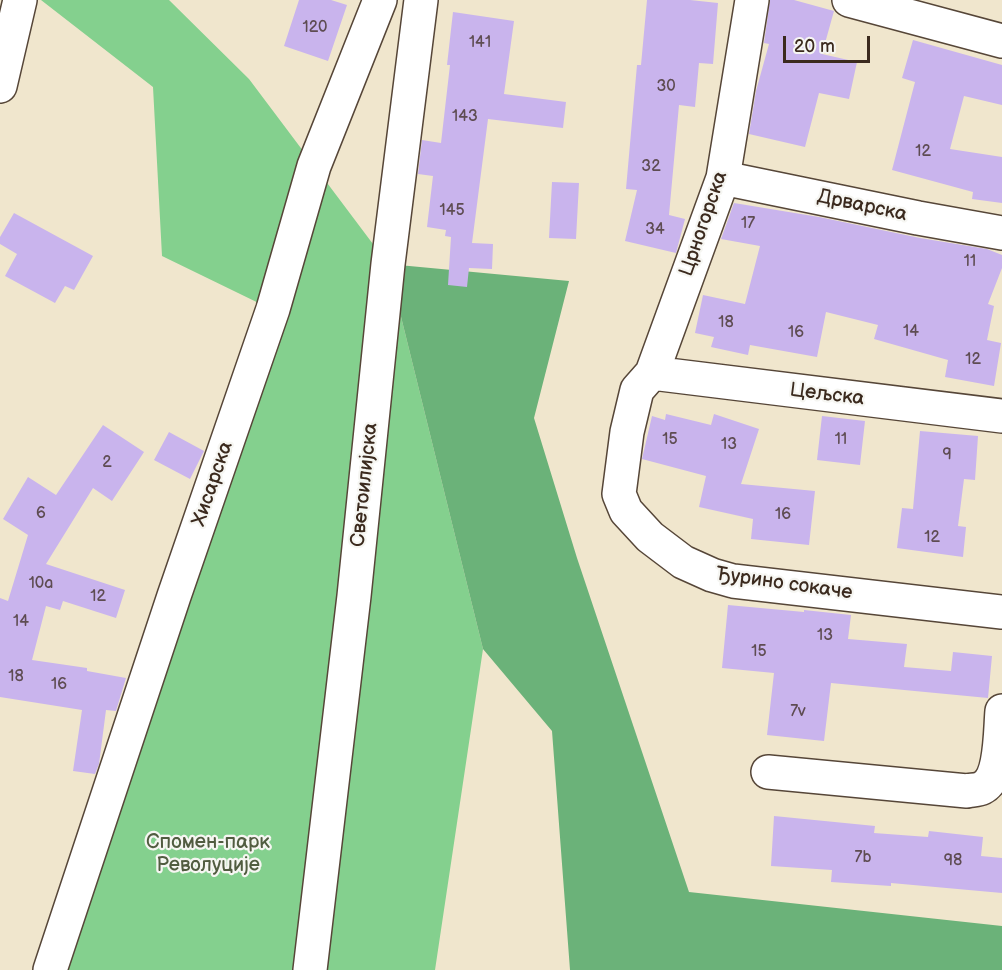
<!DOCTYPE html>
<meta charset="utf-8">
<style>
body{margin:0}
#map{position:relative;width:1002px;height:970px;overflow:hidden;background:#f0e6cd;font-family:"Balsamiq Sans",sans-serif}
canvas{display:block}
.scale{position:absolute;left:783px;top:36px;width:87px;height:27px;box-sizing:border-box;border:3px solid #3b2a1e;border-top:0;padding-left:8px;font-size:18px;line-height:21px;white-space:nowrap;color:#3b2a1e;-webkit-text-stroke:4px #f6f6f2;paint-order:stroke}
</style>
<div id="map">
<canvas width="1002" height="970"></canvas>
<div class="scale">20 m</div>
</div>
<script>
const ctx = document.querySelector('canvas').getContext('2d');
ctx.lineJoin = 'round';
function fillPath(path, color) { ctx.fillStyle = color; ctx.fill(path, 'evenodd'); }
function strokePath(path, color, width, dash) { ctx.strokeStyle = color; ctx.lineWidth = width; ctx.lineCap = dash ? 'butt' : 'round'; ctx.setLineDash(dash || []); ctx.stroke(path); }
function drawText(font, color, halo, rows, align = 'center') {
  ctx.font = font + ' "Balsamiq Sans",sans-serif'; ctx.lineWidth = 4.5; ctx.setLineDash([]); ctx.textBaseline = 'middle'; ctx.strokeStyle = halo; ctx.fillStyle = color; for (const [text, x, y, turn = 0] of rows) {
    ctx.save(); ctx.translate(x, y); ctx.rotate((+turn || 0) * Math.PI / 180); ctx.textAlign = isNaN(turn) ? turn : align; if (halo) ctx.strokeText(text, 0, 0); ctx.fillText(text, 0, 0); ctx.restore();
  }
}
const green = new Path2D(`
 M41,0H169L249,79L388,264L483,649L435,970H50L273,310L162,256L153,87Z`);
const forest = new Path2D(`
 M388,264L569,281L534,418L577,558L689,892L1002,926V970H570L552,731L483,649Z`);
const building = new Path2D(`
 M299,0H331L347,5L328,61L284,46Z
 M647,0H690L718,3L713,64L699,63L695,107L679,105L669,215L685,219L676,253L625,241L637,190L626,189L637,65H641Z
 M770,0H794L834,11L822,54L857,62L849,99L819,93L805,147L749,134L756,91L769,44L764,43Z
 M453,12L514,21L504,94L566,102L563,128L488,119L472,243L493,244L492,269L469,268L467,287L448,285L451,237L445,236L446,230L427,227L433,176L418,174L422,140L441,143L450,65H447Z
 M913,40L1002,65V105L964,96L950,149L1002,157V203L972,199L973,192L892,170L915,82L902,78Z
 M552,182L579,183L576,239L549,238Z
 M734,203L819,217L920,238L987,249L1002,255V268L988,304L994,306L987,340L1001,343L994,386L945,377L948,360L874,339L878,325L826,312L817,357L750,345L748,355L711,347L714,337L695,333L703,295L745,304L760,246L721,239Z
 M14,213L93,256L74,290L65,286L55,303L5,276L17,254L0,244V237Z
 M666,414L711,425L714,414L759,429L741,484L815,491L809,545L751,539L753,519L699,507L706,476L642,459L652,416L665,420Z
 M822,416L865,421L860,465L817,460Z
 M103,425L144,452L112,501L93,488L46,564L125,590L116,618L63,601L60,610L46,606L32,660L87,668V671L126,678L116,711L106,710L99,764L95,774L73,771L82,710L0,697V598L8,601L28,535L3,519L28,477L56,495Z
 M920,431L978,436L975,480L964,479L958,526L966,527L963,557L897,548L902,508L913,509Z
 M169,432L204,451L190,479L154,460Z
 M728,605L804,612V610L851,615L848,639L907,644L904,667L951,671L953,652L992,656L988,698L831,683L824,741L767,735L774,673L722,668Z
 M774,816L875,826L874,833L928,837L929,831L983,837L981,856L1002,858V893L891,883V886L831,882L832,870L771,866Z`);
const minor = new Path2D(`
 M752,0L723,178L652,373L637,390L627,432L619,494L626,511L650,537L683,562L712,575L733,581L1002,612
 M849,0L1002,41
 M0,86L20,0
 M723,178L918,218L1002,233
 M652,373L1002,416
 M768,772L967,791C971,790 978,790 982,788C1002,778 1000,731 1002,711
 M50,970L174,596L273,309L314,166L380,0
 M310,970L354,596L388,264L421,0`);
const numberNames = [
 ["120",315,28],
 ["141",480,43],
 ["30",666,87],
 ["143",465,117],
 ["12",923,152],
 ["32",651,167],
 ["145",452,211],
 ["17",748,224],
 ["34",655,230],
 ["11",970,262],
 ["18",726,323],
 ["14",911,332],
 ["16",796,333],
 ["12",973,360],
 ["15",670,440],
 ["11",841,440],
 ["13",729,445],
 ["9",947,455],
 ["2",107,463],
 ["6",41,514],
 ["16",783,515],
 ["12",932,538],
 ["10a",41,584],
 ["12",98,597],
 ["14",21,622],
 ["13",825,636],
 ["15",759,652],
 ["18",16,677],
 ["16",59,685],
 ["7v",798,712],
 ["7b",863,858],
 ["98",953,861]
];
const streetNames = [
 ["Дрварска",862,206,12],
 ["Црногорска",704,224,-71],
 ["Цељска",827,395,7],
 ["Хисарска",213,484,-71],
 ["Светоилијска",365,485,-84],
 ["Ђурино сокаче",784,584,8]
];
const parkNames = [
 ["Спомен-парк",208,843],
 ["Револуције",208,866]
];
fillPath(green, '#84d08e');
fillPath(forest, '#6bb279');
fillPath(building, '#c9b4ed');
strokePath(minor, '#564638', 36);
strokePath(minor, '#fff', 33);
drawText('16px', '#5e4c52', null, numberNames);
drawText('20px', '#3b2a1e', '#f6f6f2', streetNames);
drawText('20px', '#515c40', '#f6f6f2', parkNames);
</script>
